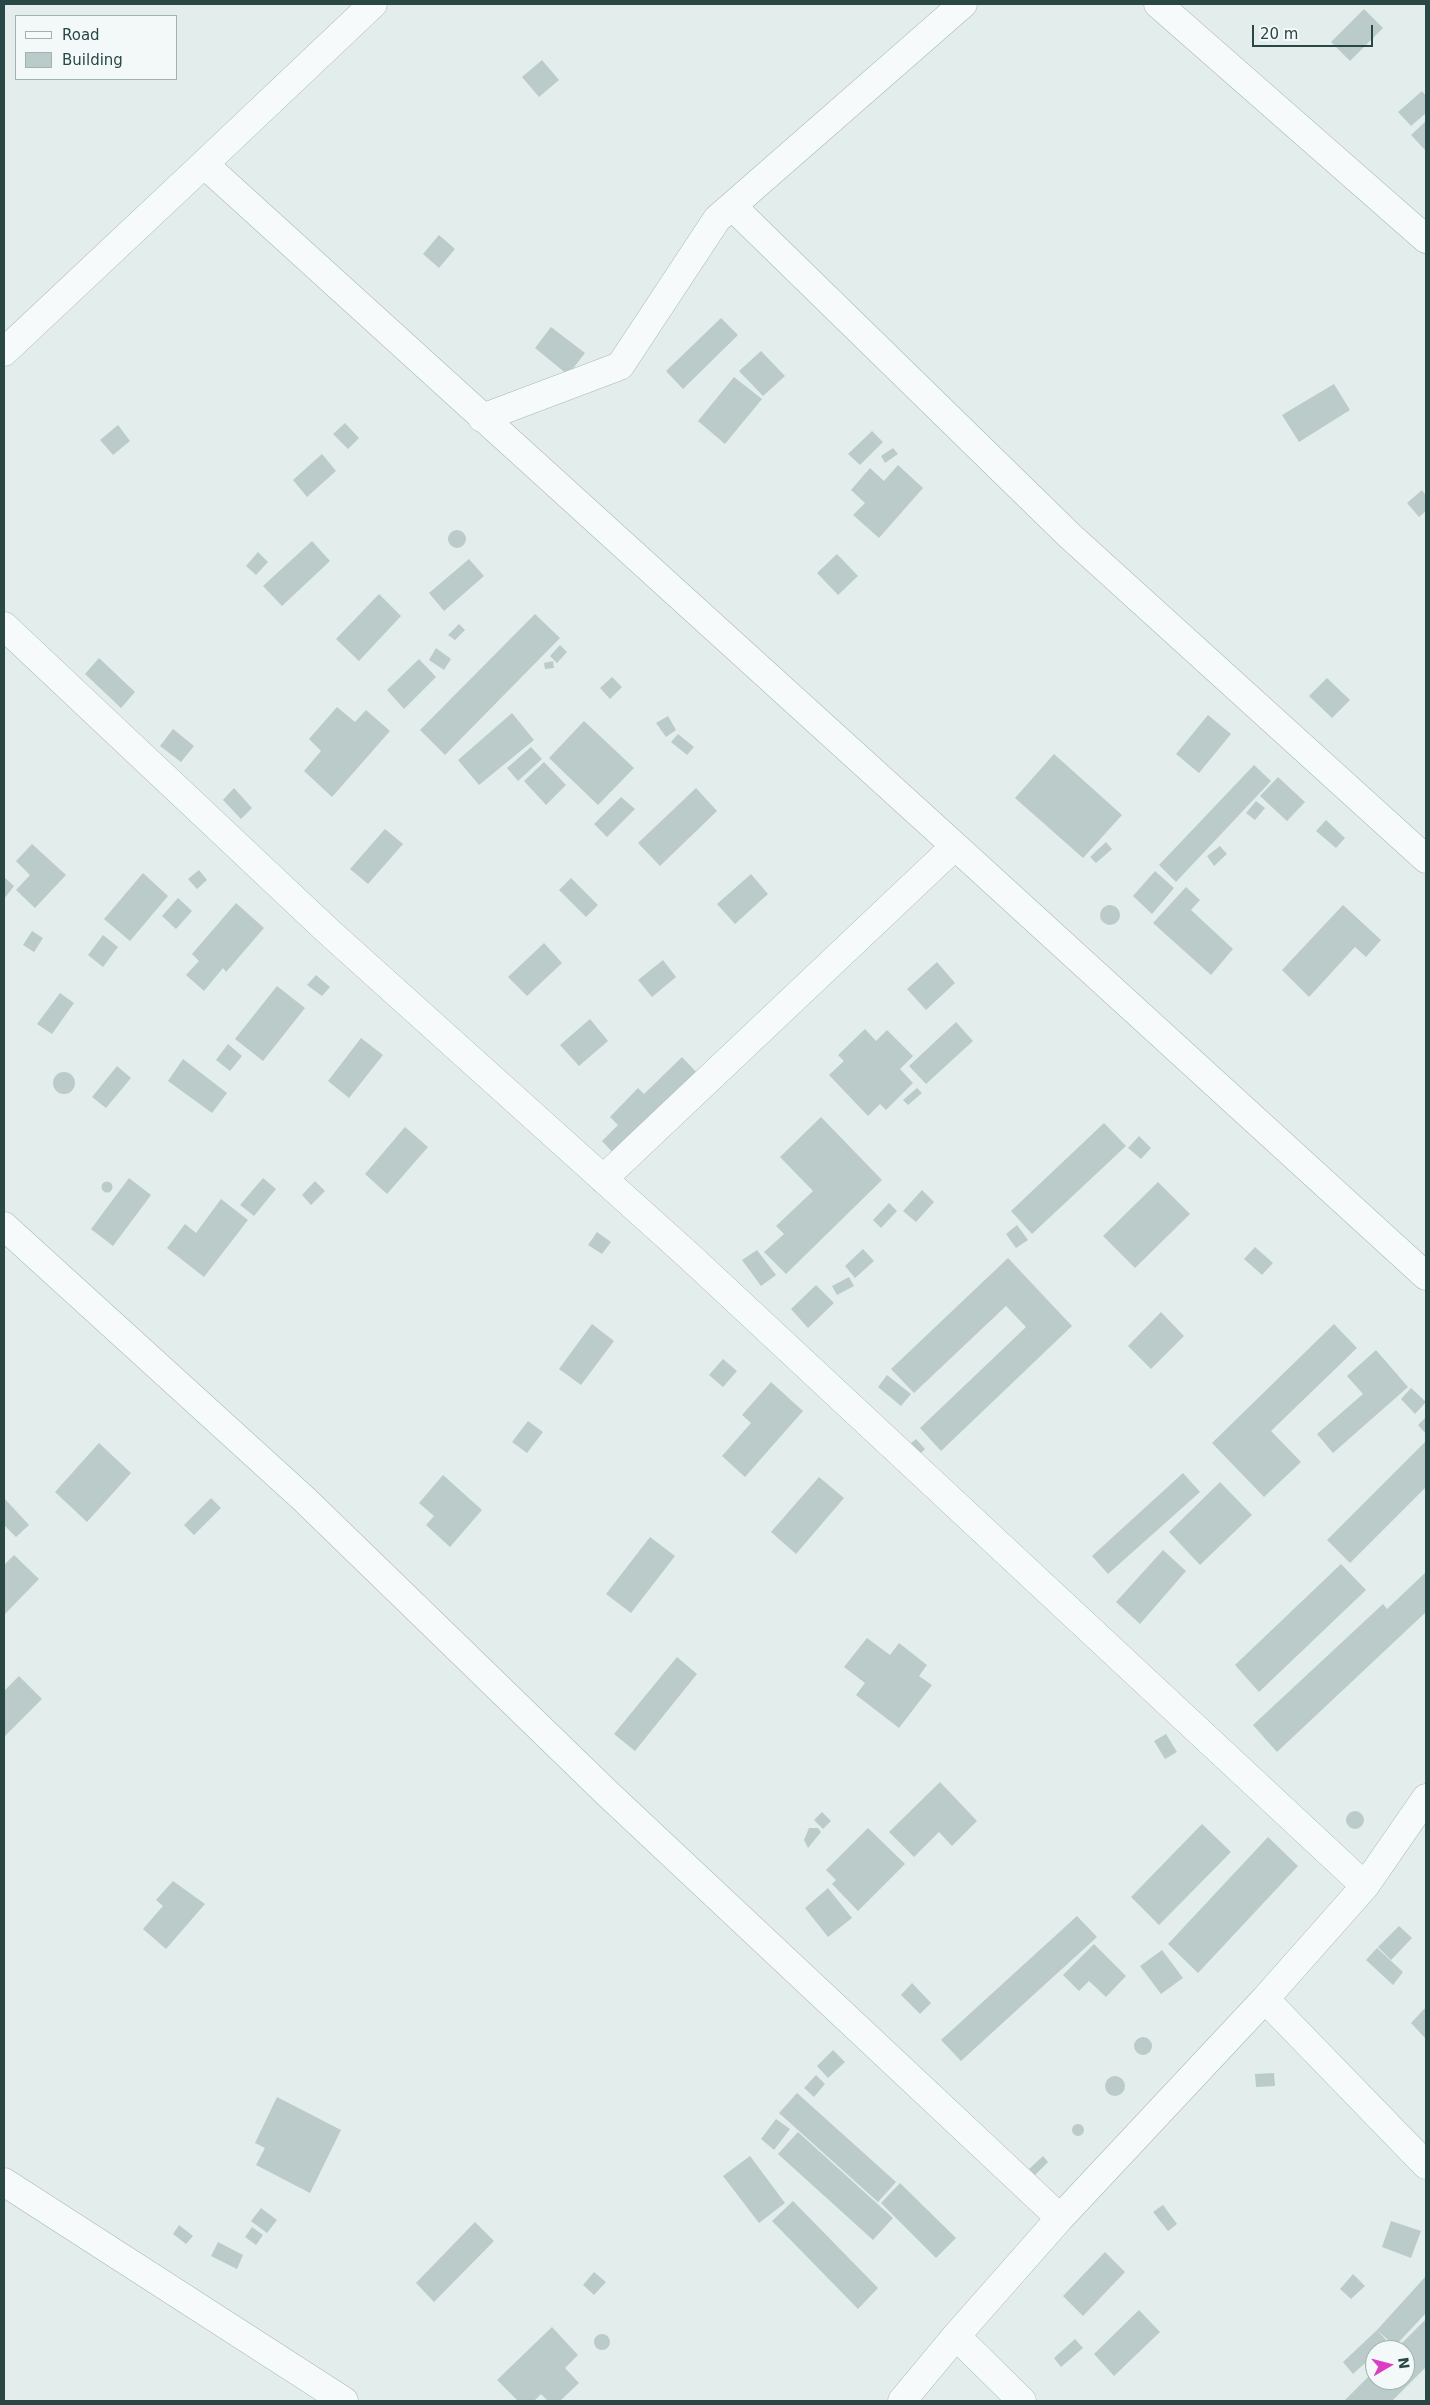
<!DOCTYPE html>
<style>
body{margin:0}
#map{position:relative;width:1430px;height:2405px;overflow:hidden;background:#e3edec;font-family:"DejaVu Sans",sans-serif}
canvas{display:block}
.frame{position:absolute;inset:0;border:5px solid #294745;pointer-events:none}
.legend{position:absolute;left:15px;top:15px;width:162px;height:65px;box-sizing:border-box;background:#f3f9f9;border:1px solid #a2b2b1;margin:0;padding:6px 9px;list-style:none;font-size:15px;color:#294745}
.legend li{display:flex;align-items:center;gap:10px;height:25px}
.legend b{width:25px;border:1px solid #a2b2b1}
.north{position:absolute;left:1365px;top:2340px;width:50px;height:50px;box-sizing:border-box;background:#f3f9f9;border:1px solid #a2b2b1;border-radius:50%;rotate:82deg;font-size:14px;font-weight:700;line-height:20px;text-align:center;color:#294745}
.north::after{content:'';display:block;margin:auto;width:18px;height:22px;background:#dd3dc5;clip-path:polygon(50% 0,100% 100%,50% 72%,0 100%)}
.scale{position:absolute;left:1252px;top:25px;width:121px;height:22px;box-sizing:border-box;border:2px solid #294745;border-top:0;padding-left:6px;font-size:15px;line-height:18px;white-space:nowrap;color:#294745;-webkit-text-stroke:4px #f3f9f9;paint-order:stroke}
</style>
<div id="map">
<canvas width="1430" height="2405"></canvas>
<div class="frame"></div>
<ul class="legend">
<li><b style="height:6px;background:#f7fafa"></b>Road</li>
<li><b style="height:14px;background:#bacbca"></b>Building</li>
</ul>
<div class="north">N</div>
<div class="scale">20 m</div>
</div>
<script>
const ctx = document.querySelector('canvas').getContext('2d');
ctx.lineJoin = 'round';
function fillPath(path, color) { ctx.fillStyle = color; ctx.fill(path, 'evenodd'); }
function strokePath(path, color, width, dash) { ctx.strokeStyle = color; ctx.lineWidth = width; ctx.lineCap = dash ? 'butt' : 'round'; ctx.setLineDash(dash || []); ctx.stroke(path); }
const building = new Path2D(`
 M1364,9L1383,28L1350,61L1331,42Z
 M542,60L559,80L539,97L522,77Z
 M1422,91L1426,96V113L1411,126L1398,112Z
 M1426,121V151L1411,135Z
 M439,235L455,249L439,268L423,254Z
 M721,318L738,335L683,389L666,371Z
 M551,327L585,353L568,375L535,348Z
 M761,351L785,376L763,396L739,371Z
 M734,377L762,399L725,444L698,421Z
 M1334,384L1350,410L1299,442L1282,415Z
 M345,423L359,438L348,449L333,434Z
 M118,425L130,441L113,455L100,440Z
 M872,431L883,442L860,465L848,454Z
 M893,448L898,454L885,463L881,456Z
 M322,454L336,471L307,497L293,480Z
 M898,465L923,488L879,538L853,515L865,503L851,490L870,468L884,481Z
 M1422,490L1426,496V511L1419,517L1407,503Z
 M448 539a9 9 0 1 1 18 0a9 9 0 1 1-18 0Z
 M312,541L330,561L282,606L263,586Z
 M258,552L268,562L256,575L246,566Z
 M837,554L858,576L838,595L817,573Z
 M469,559L484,576L444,611L429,593Z
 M379,594L401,616L359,661L336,639Z
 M535,614L560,638L445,755L420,730Z
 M459,624L465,630L455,640L448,635Z
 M560,645L567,652L557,663L550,656Z
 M436,648L451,659L444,670L429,660Z
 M99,658L135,692L121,708L85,674Z
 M419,659L436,677L404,709L387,690Z
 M553,661L554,668L545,669L544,663Z
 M612,677L622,687L610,699L600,688Z
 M1327,678L1350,700L1332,718L1309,696Z
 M337,707L355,722L366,710L390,731L332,797L304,771L321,751L309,739Z
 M512,713L534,740L479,785L458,760Z
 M1208,715L1231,734L1199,773L1176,754Z
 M668,716L676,730L666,737L656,723Z
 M584,721L634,768L598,805L549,758Z
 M173,729L194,746L181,762L160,746Z
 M678,734L694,747L687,755L671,742Z
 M531,747L542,759L518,781L507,768Z
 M1054,754L1122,815L1083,858L1015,798Z
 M544,762L566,785L546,805L524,781Z
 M1254,765L1271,781L1176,882L1159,865Z
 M1278,777L1305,802L1287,821L1260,796Z
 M234,788L252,808L241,819L223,800Z
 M696,788L717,811L660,866L638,843Z
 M621,797L635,809L607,837L594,824Z
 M1256,801L1265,808L1255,820L1246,813Z
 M1326,820L1345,838L1336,848L1316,831Z
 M385,829L403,844L368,884L350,869Z
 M1106,842L1112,849L1096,863L1090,857Z
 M32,844L66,875L35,908L16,890L30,875L16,861Z
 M1220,846L1227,854L1214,866L1207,856Z
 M199,870L207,880L197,889L188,879Z
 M1155,871L1174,888L1152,914L1133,896Z
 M143,873L168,896L130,941L104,919Z
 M751,874L768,894L735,924L717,904Z
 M4,877L14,886L4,899Z
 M571,878L598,905L586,917L559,890Z
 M1186,887L1200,900L1191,910L1233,949L1211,975L1153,923Z
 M178,898L192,911L176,929L162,916Z
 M236,903L264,928L226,972L223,968L204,991L186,975L199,961L192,954Z
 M1343,905L1381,940L1366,957L1355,947L1309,997L1282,970Z
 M1100 915a10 10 0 1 1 20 0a10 10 0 1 1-20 0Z
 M32,931L43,938L34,952L23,945Z
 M103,935L118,947L103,967L88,955Z
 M544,943L562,963L527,996L508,977Z
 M663,960L676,977L652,997L638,980Z
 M937,962L955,983L926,1010L907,989Z
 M316,975L330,987L322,996L307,985Z
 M277,986L305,1008L263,1061L235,1039Z
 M60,993L74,1003L52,1034L37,1024Z
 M590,1019L608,1041L579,1066L560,1045Z
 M956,1022L973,1041L926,1084L909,1066Z
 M865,1029L876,1041L887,1030L913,1056L900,1069L913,1083L886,1110L880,1104L868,1116L829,1075L844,1061L838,1055Z
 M361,1038L383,1055L349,1098L328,1081Z
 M228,1044L242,1056L230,1071L216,1060Z
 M682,1057L701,1077L619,1159L602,1141L618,1125L610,1117L638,1088L644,1094Z
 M183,1059L227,1093L212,1113L168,1081Z
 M117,1066L131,1078L106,1108L92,1097Z
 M53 1083a11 11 0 1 1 22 0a11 11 0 1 1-22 0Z
 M917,1088L922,1093L908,1105L903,1100Z
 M821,1117L882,1180L786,1274L764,1252L784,1234L776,1226L813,1191L780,1157Z
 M1104,1123L1126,1146L1032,1234L1011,1211Z
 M405,1127L428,1147L387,1194L365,1174Z
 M1139,1136L1151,1148L1141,1159L1128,1148Z
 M129,1178L151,1195L113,1246L91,1229Z
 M263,1178L276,1189L254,1216L240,1205Z
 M315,1181L325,1191L311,1205L302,1195Z
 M101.5 1187a5.5 5.5 0 1 1 11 0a5.5 5.5 0 1 1-11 0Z
 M1158,1182L1190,1214L1135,1268L1103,1236Z
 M922,1190L934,1202L916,1222L903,1211Z
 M221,1199L248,1220L204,1277L167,1248L185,1224L196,1233Z
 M889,1203L897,1211L881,1228L873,1220Z
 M1017,1225L1028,1240L1016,1248L1006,1234Z
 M597,1232L611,1242L602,1254L588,1245Z
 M1255,1247L1273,1263L1262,1275L1244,1259Z
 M863,1249L874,1261L855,1278L845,1266Z
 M757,1250L776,1275L761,1286L742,1260Z
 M1008,1258L1072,1326L941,1451L920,1428L1026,1327L1006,1306L914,1393L891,1369Z
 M849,1277L854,1286L837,1295L832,1286Z
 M816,1285L834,1303L808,1328L791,1309Z
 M1161,1312L1184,1336L1151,1369L1128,1346Z
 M592,1324L614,1341L581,1385L559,1369Z
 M1334,1324L1357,1348L1271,1431L1301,1462L1264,1497L1212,1443Z
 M1376,1350L1408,1387L1333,1453L1317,1434L1363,1394L1347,1376Z
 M723,1359L737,1371L723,1387L709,1375Z
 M887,1375L911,1394L901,1406L878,1387Z
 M771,1382L803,1411L745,1477L722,1456L751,1423L742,1415Z
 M1411,1388L1426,1402L1415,1414L1401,1399Z
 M1426,1417V1434L1418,1425Z
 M528,1421L543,1432L527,1453L512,1442Z
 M916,1439L925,1449L920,1454L910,1444Z
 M1426,1441V1487L1350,1563L1327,1540Z
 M99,1443L131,1473L87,1522L55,1492Z
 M1183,1473L1200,1492L1108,1574L1092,1556Z
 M443,1475L482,1510L450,1547L426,1525L434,1516L419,1503Z
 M819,1477L844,1498L796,1554L771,1532Z
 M1220,1482L1252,1515L1200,1565L1169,1532Z
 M4,1498L29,1525L16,1537L4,1525Z
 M211,1498L221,1508L194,1535L184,1525Z
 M650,1537L675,1556L631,1613L606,1594Z
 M1163,1550L1186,1571L1140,1624L1116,1602Z
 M14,1555L39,1579L4,1615V1565Z
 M1341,1564L1366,1590L1259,1692L1235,1665Z
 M1426,1572V1612L1277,1752L1253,1725L1383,1604L1387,1609Z
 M867,1638L890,1655L899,1643L927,1665L919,1676L932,1685L899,1728L856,1695L865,1683L844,1667Z
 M677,1657L697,1674L635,1751L614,1734Z
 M19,1676L42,1699L4,1737V1691Z
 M1166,1734L1177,1752L1165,1759L1154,1741Z
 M940,1782L977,1821L952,1846L939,1832L914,1857L889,1832Z
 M1346 1820a9 9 0 1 1 18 0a9 9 0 1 1-18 0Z
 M822,1812L831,1821L823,1829L814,1820Z
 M1202,1824L1231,1852L1159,1925L1131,1897Z
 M809,1828H818L821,1832L808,1848L804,1840Z
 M868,1828L905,1864L858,1911L832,1884L836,1880L826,1870Z
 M1268,1837L1298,1866L1198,1973L1168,1944Z
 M173,1881L205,1904L166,1949L143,1929L163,1906L156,1900Z
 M828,1888L852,1918L828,1937L805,1908Z
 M1077,1916L1097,1937L961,2061L941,2040Z
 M1399,1926L1412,1938L1391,1960L1378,1947Z
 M1094,1944L1126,1976L1106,1997L1089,1981L1079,1991L1063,1975Z
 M1377,1948L1403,1972L1393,1985L1366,1960Z
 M1162,1950L1183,1978L1161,1994L1140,1966Z
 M912,1983L931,2003L920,2014L901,1995Z
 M1426,2007V2039L1411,2023Z
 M1134 2046a9 9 0 1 1 18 0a9 9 0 1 1-18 0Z
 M833,2050L845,2062L828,2078L817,2066Z
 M1274,2073L1275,2086L1256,2087L1255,2074Z
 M816,2075L825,2084L814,2097L804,2088Z
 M1105 2086a10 10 0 1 1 20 0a10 10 0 1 1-20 0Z
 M797,2093L896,2182L878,2202L779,2113Z
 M277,2097L341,2130L310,2193L256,2165L265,2148L255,2143Z
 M776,2119L790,2129L774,2150L761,2139Z
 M1072 2130a6 6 0 1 1 12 0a6 6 0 1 1-12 0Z
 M798,2132L893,2218L873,2240L778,2154Z
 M750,2156L785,2203L759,2223L723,2176Z
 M1043,2156L1048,2162L1035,2175L1029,2169Z
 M900,2183L956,2238L936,2258L881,2203Z
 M793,2201L878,2288L858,2309L772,2221Z
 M1163,2205L1177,2224L1168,2231L1153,2212Z
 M261,2208L277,2220L267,2233L251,2221Z
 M1391,2221L1421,2231L1411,2258L1382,2247Z
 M475,2222L494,2241L434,2302L416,2283Z
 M179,2225L193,2236L186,2244L173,2234Z
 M252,2227L263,2235L256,2245L245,2237Z
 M218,2242L243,2255L237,2269L211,2256Z
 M1105,2252L1125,2272L1083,2316L1063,2296Z
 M594,2272L606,2282L594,2295L583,2285Z
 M1353,2274L1365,2286L1351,2299L1340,2289Z
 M1426,2276V2313L1395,2346L1377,2330Z
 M1139,2310L1160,2332L1114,2376L1094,2354Z
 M1426,2319V2367L1392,2401H1344L1375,2370V2380H1405V2350H1395Z
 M552,2327L578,2355L565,2368L579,2383L560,2401H548L541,2394L534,2401H518L497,2380Z
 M1377,2330L1388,2342L1380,2350H1375V2354L1353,2374L1343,2362Z
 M594 2342a8 8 0 1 1 16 0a8 8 0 1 1-16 0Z
 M1075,2339L1083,2348L1061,2367L1054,2358Z`);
const minor = new Path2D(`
 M373,4L204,164L955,846L1426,1276
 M1158,4L1426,239
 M732,206L1070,536L1426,859
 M4,352L204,164
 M482,418L620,366L717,219L963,4
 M4,626L329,932L688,1255L1365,1886
 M603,1179L955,846
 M4,1226L304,1499L608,1794L1060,2218
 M1265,1999L1426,2165
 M4,2182L344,2401
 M956,2336L1022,2401
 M902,2401L956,2336L1060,2218L1265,1999L1365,1886L1426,1798`);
fillPath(building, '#bacbca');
strokePath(minor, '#a7b8b7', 29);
strokePath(minor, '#f7fafa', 28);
</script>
